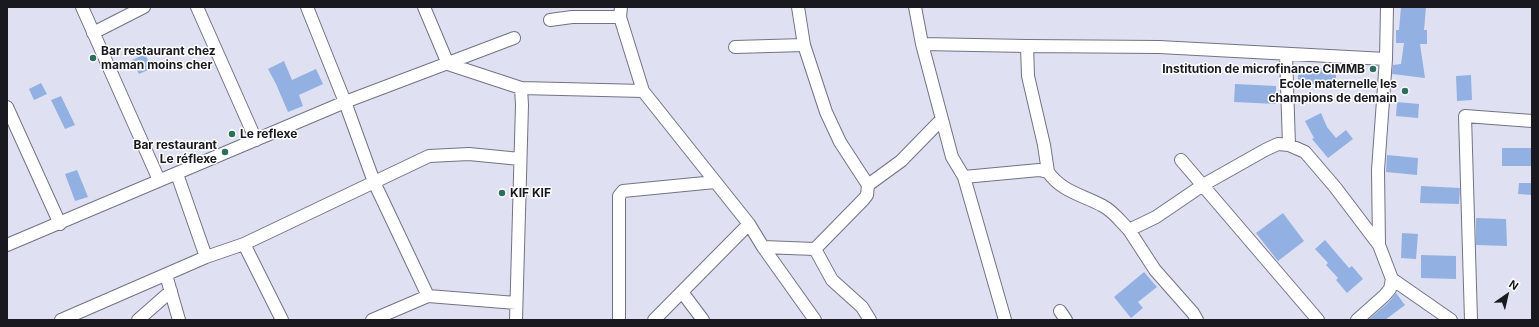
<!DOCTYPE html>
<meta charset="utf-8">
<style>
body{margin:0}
#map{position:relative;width:1539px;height:327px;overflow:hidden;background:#dfe1f2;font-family:Inter,sans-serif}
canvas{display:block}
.frame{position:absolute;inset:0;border:8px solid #19191f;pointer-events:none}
.north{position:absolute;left:1487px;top:275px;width:40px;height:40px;-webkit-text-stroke:3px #fff;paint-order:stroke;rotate:34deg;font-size:11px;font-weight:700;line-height:16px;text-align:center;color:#19191f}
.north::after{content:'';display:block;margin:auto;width:14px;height:18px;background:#19191f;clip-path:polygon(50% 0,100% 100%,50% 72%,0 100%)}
</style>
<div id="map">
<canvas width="1539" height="327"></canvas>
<div class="frame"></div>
<div class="north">N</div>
</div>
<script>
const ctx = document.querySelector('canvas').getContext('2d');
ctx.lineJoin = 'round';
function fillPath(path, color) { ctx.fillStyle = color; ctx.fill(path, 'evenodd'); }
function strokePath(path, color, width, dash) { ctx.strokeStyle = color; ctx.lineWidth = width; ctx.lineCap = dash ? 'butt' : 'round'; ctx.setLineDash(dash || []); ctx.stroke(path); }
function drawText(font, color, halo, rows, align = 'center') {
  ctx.font = font + ' Inter,sans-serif'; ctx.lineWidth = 3; ctx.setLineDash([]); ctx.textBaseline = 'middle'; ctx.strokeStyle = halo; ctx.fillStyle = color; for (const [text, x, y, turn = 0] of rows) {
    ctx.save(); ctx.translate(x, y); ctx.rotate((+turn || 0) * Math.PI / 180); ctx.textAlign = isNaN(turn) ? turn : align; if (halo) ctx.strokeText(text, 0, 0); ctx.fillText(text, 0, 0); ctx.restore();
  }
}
const building = new Path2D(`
 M1401,7H1426L1424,30H1427V44H1420L1425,78L1392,74L1393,65L1401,64L1404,43H1396V30H1399Z
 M145,54L152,68L139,74L132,60Z
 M284,61L292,80L316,69L323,84L299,95L303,106L288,112L276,84L268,69Z
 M1298,68H1336V84H1298Z
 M1471,75L1472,100L1457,101L1456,76Z
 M41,83L47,94L34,100L29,89Z
 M1235,84L1276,86V104L1234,102Z
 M61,96L75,125L65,129L51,100Z
 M1397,102L1419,104L1418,118L1396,116Z
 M1321,113L1327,127L1336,138L1346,130L1353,139L1328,158L1312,139L1314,138L1305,121Z
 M1502,148H1532V166H1502Z
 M1387,155L1418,158L1417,175L1386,172Z
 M77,170L88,197L75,201L65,174Z
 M1519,183H1532V195L1518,194Z
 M1421,186L1460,188L1459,204L1420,203Z
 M1283,213L1304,241L1278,261L1256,233Z
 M1476,218L1506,219L1507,246L1476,245Z
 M1402,233L1418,234L1416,259L1401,258Z
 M1325,240L1349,268L1352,266L1363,279L1347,293L1336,280L1338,278L1326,265L1328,263L1315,249Z
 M1421,255L1456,256V279L1421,278Z
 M1144,272L1157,287L1138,302L1143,308L1131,318L1114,297Z
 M1396,293L1405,305L1385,320H1368L1389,302Z`);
const minor = new Path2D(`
 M82,7L159,180
 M197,7L256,140
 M307,7L345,102L374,182L428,296
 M424,7L448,64L521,88
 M621,7L620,17L643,91L749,224
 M798,7L804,45L826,112L840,142L868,185
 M915,7L922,44L952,157L964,177L1005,320
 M550,20L572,17H620
 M93,33L144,7
 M922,44L1027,46L1159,47L1386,59
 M1027,46L1028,76L1044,145L1048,172
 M735,47L804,45
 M1286,54L1289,145
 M7,107L60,224
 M1181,160L1318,320
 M177,174L206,257
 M964,177L1039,170L1048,172C1062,192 1083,195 1103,206C1113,211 1121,222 1129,230L1156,217L1203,185L1265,150L1278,144L1289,145L1305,152L1335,187L1379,245
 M1129,230L1155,270L1193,313L1197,320
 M244,244L282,320
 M7,245L345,102L514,38
 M763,247L815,320
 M815,249L832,280L862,307L870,320
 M166,275L179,320
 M1392,279L1451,320
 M682,292L703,320
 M1060,311L1066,320
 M61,320L206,257L244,244L429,156L469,154L520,159
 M138,320L171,291
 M372,320L428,296L516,303
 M516,320L522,105L521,88L643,91
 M619,320V196L623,191L715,182
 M654,320L749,224L763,247L815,249L864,199L867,195L868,185L901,161L942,119
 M1357,320L1384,296L1390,289L1392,279L1379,245L1378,170L1386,59L1387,7
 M1471,320L1465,116L1532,121`);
const markers = [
 [93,58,4,"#2d6f5e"],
 [1373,69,4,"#2d6f5e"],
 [1405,91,4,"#2d6f5e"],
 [232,134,4,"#2d6f5e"],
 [225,152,4,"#2d6f5e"],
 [502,193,4,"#2d6f5e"]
];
const poiNames = [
 ["Bar restaurant chez",101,51],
 ["maman moins cher",101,65],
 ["Institution de microfinance CIMMB",1365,69,"right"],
 ["Ecole maternelle les",1397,84,"right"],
 ["champions de demain",1397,98,"right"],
 ["Le reflexe",240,134],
 ["Bar restaurant",217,145,"right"],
 ["Le réflexe",217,159,"right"],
 ["KIF KIF",510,193]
];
fillPath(building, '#92b0e2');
strokePath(minor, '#727383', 14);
strokePath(minor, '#fff', 12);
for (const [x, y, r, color] of markers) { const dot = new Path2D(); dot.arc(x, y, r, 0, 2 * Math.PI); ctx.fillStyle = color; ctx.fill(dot); strokePath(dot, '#fff', 1.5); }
drawText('bold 12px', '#19191f', '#fff', poiNames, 'left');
</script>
